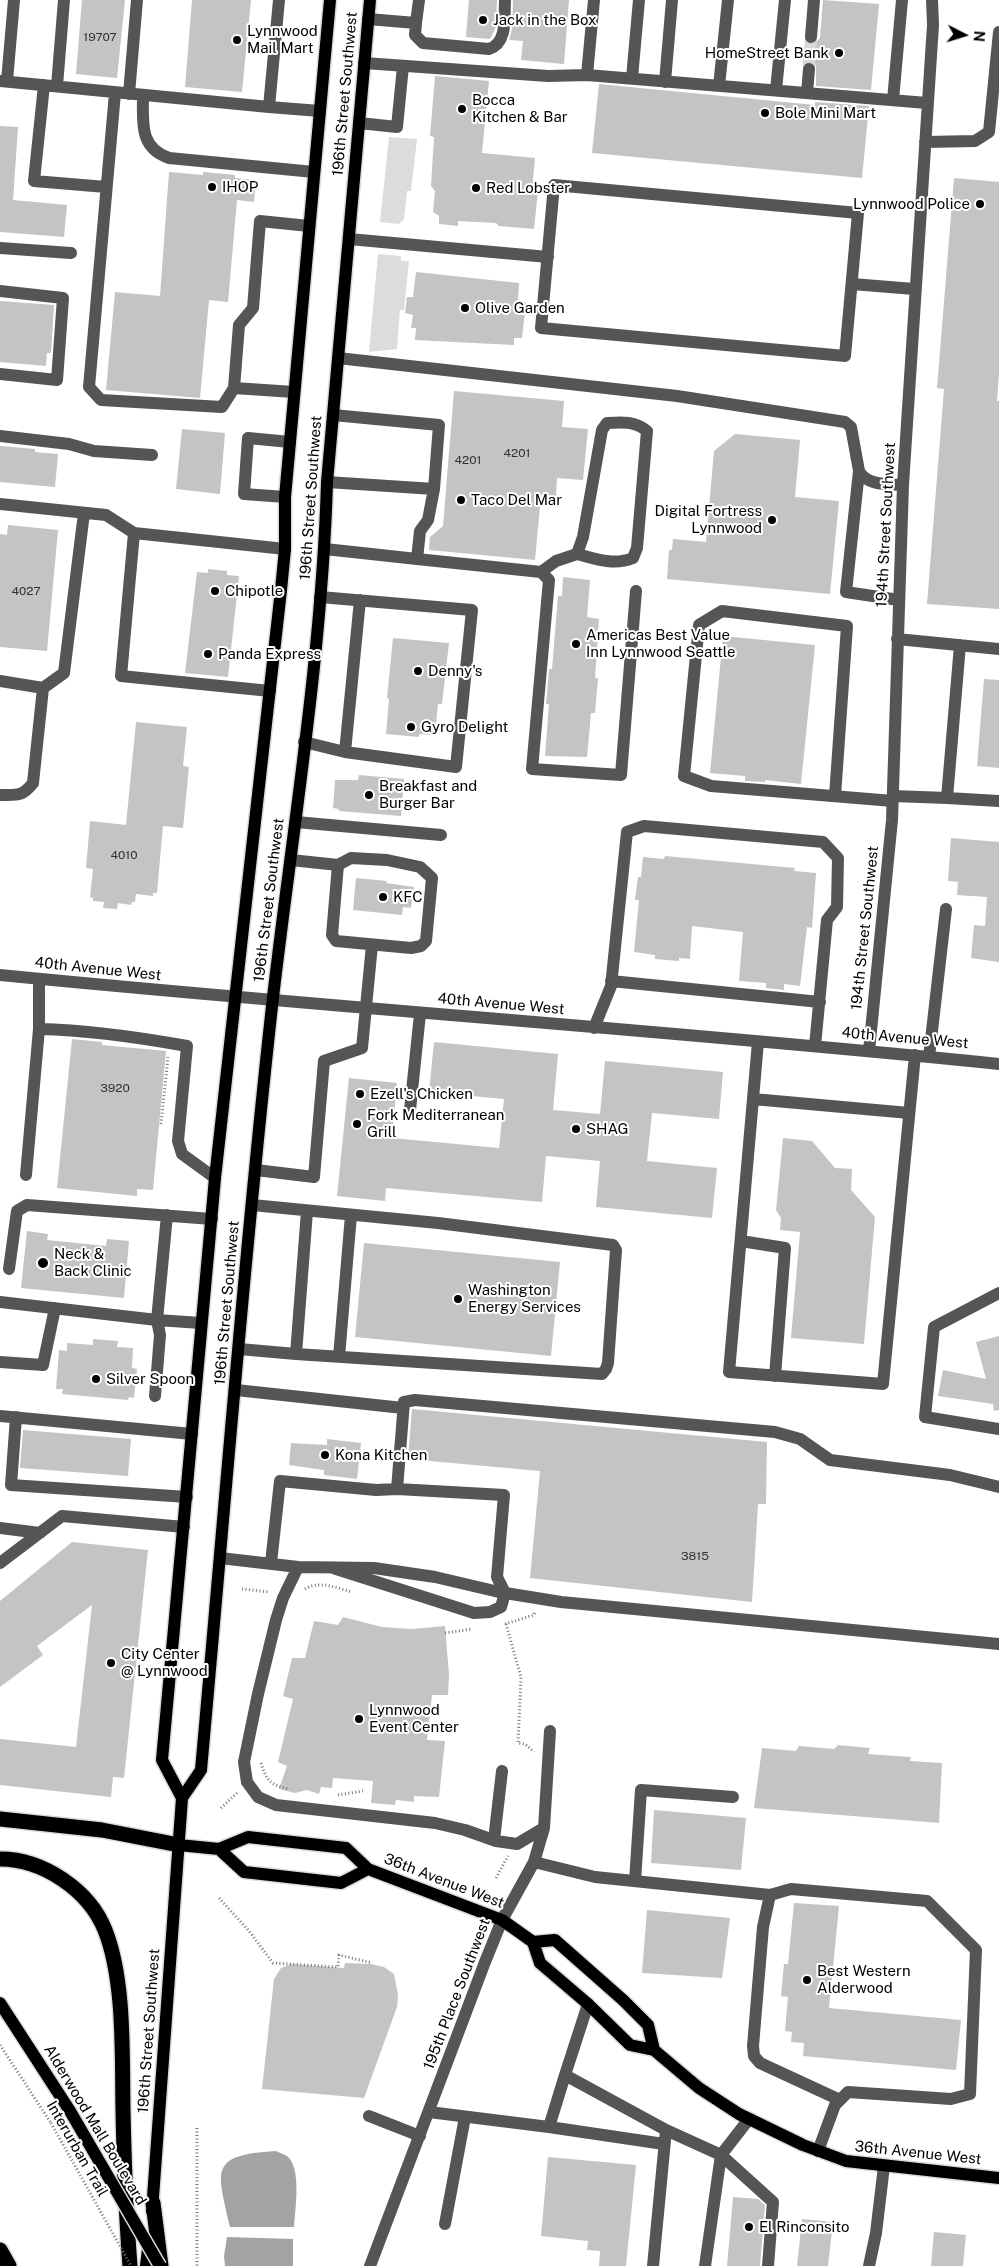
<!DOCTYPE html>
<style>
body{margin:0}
#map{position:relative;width:999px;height:2266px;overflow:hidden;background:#fff;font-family:"Public Sans",sans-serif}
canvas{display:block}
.north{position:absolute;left:939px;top:10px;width:50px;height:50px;-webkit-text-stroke:4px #fff;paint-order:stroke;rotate:95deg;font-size:14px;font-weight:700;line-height:20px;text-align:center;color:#000}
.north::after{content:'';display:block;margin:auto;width:18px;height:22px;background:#000;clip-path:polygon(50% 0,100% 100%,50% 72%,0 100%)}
</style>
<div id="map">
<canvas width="999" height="2266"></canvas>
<div class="north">N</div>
</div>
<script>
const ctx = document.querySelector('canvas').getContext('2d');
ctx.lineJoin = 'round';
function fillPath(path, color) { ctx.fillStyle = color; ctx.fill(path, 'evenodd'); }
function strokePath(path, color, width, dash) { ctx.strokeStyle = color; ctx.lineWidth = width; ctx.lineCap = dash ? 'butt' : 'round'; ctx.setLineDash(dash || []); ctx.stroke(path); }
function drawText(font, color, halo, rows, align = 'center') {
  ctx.font = font + ' "Public Sans",sans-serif'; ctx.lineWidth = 4; ctx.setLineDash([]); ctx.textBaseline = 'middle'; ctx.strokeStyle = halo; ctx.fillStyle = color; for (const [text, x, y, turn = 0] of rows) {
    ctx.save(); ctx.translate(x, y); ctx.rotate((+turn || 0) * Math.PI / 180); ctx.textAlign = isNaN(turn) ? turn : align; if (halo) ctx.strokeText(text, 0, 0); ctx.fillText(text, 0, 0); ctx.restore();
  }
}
const green = new Path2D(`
 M389,137L417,139L411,191H407L404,219L399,224L380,222Z
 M378,254L401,256V261H409L404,310H400L397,349L369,352Z`);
const water = new Path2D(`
 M276,2151C279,2153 284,2154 287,2156C302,2168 295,2210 294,2227H230C218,2171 207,2155 276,2151Z
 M227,2237L293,2239V2266H225L224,2256Z`);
const building = new Path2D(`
 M82,0H125L117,78L76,74Z
 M192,0H251L242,92L185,87Z
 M469,0H497L496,27L490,39L466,37Z
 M513,0H569L564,64L521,60L523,41L509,40L512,29Z
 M823,0L879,4L871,90L816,86V65L810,61L803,64L805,42L814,44L820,38Z
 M435,76L489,81L482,153L535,158L532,191H538L534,229L499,226L496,223L458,221V226L439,224V216L433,212L435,191L431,186L434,137L430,136Z
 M599,84L815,105V102L869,106L862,178L592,153Z
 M0,126L18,127L13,200L67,205L64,237L0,232Z
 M169,172L203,175V172L235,175V178L256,180L254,202L237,200L228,302L209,300L200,398L106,390L115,292L160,296Z
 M954,178L999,182V374L997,401H999V609L927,604L944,389L937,388Z
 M416,272L519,283L518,300L526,303L522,338H514V345L415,340L416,328H411L413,315L405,313L407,297H413Z
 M0,301L54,305L51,353H47L46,366L0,362Z
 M454,391L564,401L562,427L588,429L583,480L557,478L556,496L541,495L535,560L429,550L430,537L443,526Z
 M182,429L225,433L220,494L176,489Z
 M735,434L800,440L795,497L839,501L830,594L667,579L669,550H672L673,539L706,542L714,451Z
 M0,446L35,449V452L58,454L55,487L0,482Z
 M8,525L58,530L47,651L0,647V534L7,535Z
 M208,569L227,571V575L239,576L228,677L185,673L197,572L208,573Z
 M563,577L590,580L587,617L599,619L595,678H598L595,713H591L587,757L545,756L549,704H546L549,669H552L558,596H562Z
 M723,636L815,645L801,784L765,780V782L745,781V776L710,773Z
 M393,638L449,643L442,704H438L435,735L419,734V737L386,734L389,699L387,698Z
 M984,679L999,680V768L977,766Z
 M136,722L187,727L183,766L189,767L183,828L163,826L157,893H153V896L136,894L135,902H132L131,905L118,903L117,909L103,908L104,902L93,901V898L90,897L93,869L86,868L90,821L126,825Z
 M359,775L404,779L401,816L339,811V809L333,808L335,780H358Z
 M951,838L999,842V962L971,958L974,925L985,926L987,897L957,895L958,882L948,881Z
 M665,856L795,868L794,871L816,873L812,928L807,927L800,986L784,984V990L766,988V983L739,981L743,932L692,926L690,959L679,958V961L655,959V955L634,952L639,900H635L638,877H641L643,857L664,859Z
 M356,878L387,881L386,883L414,887L411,908L403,907L402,915L353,910Z
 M72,1039L102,1042V1045L166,1051L153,1190L137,1189V1196L57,1188Z
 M434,1042L558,1054L553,1110L600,1114L605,1061L723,1072L719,1119L652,1113L647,1161L717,1168L712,1218L596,1207L600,1161L546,1156L542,1202L386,1188L385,1201L337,1196L349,1078L397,1083L392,1138L499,1148L504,1099L429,1092Z
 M783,1138L812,1141L835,1168L852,1169L851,1190L875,1217L864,1344L791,1338L800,1232L780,1230L781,1218L776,1210Z
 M27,1231L48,1234L47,1240L106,1246L107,1239L129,1241L124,1298L21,1288Z
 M364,1243L560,1262L551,1356L355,1337Z
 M999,1336V1410L994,1411L993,1404L938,1396L943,1370L986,1379L976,1342Z
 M93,1339L118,1341L117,1347L133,1348L132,1368L137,1369L134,1398L129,1397L128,1400L62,1394L63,1389H56L59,1350L67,1351V1343L93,1345Z
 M412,1409L767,1442L766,1504H758L752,1602L530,1578L540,1471L408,1459Z
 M23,1430L131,1439L128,1476L20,1468Z
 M327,1439L361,1443L357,1479L324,1475V1470L289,1465L291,1443L327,1445Z
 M72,1542L148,1550L124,1778L113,1777L111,1797L0,1785V1739L76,1747L92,1605L37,1646L43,1655L0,1687V1601Z
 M343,1617L382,1627L411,1629L445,1626L449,1675L448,1695H432L427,1740L445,1741L439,1797L414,1796V1802L396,1800L395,1805L371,1803L373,1781L333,1778L332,1788L321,1787L319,1794L307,1790L295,1793L279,1789L287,1766L278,1762L293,1699L283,1696L292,1658H305L314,1621L338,1625Z
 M838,1745L870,1748L868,1754L911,1757L910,1761L942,1763L939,1823L754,1808L762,1748L796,1751L799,1746L834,1749Z
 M654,1810L746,1818L741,1870L651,1863Z
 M794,1903L839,1906L829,2008L961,2020L956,2070L803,2056L804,2043L791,2042L792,2032L785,2031L788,1997L781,1996L784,1964H788Z
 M647,1910L730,1918L722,1978L642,1973Z
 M345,1963L371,1964L384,1967L394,1974L398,1995L397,2007L364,2098L262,2089L274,1979L281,1968L291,1964L344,1968Z
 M548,2157L636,2165L626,2266H599L600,2251L587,2250L588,2241L541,2236Z
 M733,2197L758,2199L765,2205L760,2266H727Z
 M802,2219L833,2222L828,2266H797Z
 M934,2232L966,2235L963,2266H931Z`);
const minorTunnel = new Path2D(`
 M809,69L811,37`);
const path = new Path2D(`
 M161,1124L168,1057
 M242,1589L269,1592
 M305,1589C319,1580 337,1588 352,1592
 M505,1624L534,1615L535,1612
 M506,1624L521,1677L518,1743L525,1744L534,1752
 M445,1633L472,1629
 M261,1763C267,1781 269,1784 288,1789
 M338,1795L363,1791
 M221,1808L237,1793
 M496,1878L508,1856
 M219,1898L249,1931L273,1963L338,1967L339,1955L372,1963
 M0,2045L51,2123
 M197,2128V2266`);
const minor = new Path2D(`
 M279,0L269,107L320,111
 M368,19L416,23L419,0
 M416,23L415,35L423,43L489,49C508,43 504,17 505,0
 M811,37L814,0
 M364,63L548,76L587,75L927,103
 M587,75L594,0
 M632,78L639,0
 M0,81L269,107
 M7,81L14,0
 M665,82L672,0
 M44,85L34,181L106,187
 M57,86L64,0
 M719,86L728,0
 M776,90L785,0
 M115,93L89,387L101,400L222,407L234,388L239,325L253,308L260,221L309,226
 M807,93L809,69
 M129,94L137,0
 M143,96C143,122 139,148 169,158L314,172
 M893,100L902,0
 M359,123L397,127L403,66
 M925,142L975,141L989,132L999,32
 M554,185L858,213L845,356L541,328Z
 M349,239L548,257
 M0,248L71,253
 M852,284L914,289
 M0,291L63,298L57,380L0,374
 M338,358L677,396L845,422L851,427L859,471C867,486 888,484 903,485
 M234,388L294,392
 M0,436L69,444L94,451L152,455
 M859,471L846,592L899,600
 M327,482L434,489L439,425L333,415
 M285,497L244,494L248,438L290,442
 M0,504L106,515L134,533
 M325,549L417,559L420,531L428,520L434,489
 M417,559L541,572L549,580L532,769L621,775L636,591
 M541,572L556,561L577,554L583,537L602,430L607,423C622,422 635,421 647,431L637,548L633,558C614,566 596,559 577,554
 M897,639L999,649
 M0,681L43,688L64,673L84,513
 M270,691L121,676L134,533L285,549
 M304,742L345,752L456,767L472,610L320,597
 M345,752L360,600
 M0,795C17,795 22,797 33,783L43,688
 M835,796L847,626L722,611L699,625L684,776L711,786L893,801
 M893,796L947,798L960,645
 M947,798L999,801
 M296,822L441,835
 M291,860L338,865L351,858L387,860L420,867L432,878L426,941L421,946L411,948L336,941L332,935L338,865
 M0,975C333,1008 666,1030 999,1064
 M39,979V1029C89,1030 137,1037 187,1046L178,1141L182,1154L215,1178
 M611,981L820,1002
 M594,1028L611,986L627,832L644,826L823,842L838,858L837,907L827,920L815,1046
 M758,1042L729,1372L883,1384L915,1055
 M869,1051L892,820L903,485L933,25L932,0
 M929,1057L946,909
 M753,1099L909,1113
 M410,1110L420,1014
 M256,1170L314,1177L324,1061L362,1048L372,945
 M26,1175L39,1029
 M741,1241L785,1248L775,1376
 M9,1269L17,1211L27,1205L212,1219
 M999,1293L934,1327L925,1417L999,1429
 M0,1302L157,1320L167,1215
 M239,1349L296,1354L602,1374L606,1369L608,1363L616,1250L613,1245L438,1223L252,1205
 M296,1354L307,1211
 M339,1357L351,1215
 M0,1362L43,1365L55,1308
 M236,1390L403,1408
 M155,1396L160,1335L157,1320L201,1323
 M0,1416L192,1434
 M16,1417L11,1485L187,1497
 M0,1528L40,1533
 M220,1558L298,1567L374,1568L435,1577L499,1592L561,1602L999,1644
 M0,1563L62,1516L184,1527
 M271,1563L280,1481L376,1490L397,1489
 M298,1567L283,1598L276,1620L258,1694L244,1762L247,1782L258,1797L276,1805L435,1823L465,1830L496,1841L517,1844L544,1828
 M333,1568L474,1613L490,1612L501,1607L505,1593L497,1577L504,1495L397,1489L404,1402L415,1400L775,1432L800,1439L830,1460L950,1475L999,1487
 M494,1840L502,1771
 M534,1862L595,1877L770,1895L791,1889L927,1901L976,1950L970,2094L951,2099L848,2092L835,2105L818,2151
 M635,1881L641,1790L733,1797
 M770,1895L763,1927L753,2046L754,2056L760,2063L840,2100
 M588,2004L565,2075L666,2130L721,2155L773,2202L768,2266
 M429,2112L549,2127L565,2075
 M369,2116L420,2136
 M549,2127L664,2144
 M445,2224L465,2117
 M370,2266L485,1962L502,1920L534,1862L544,1828L550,1731
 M653,2266L666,2130
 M705,2266L721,2155L749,2119
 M869,2266L876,2233L884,2166`);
const major = new Path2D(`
 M182,1798L201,1770C224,1516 244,1260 272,1006C292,832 322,657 327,482L370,0
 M179,1845L219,1849L248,1837L346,1848L368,1869L502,1920L533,1942L540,1963L588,2004L630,2045L654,2050L699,2088L739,2114L803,2145L846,2161L999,2178
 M219,1849L244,1872L341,1883L368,1869
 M533,1942L555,1940L623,2000L648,2025L654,2050
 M0,2003L70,2111
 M152,2211L182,1798L162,1760L215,1178L281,590L285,549V497L330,0
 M146,2266L149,2241`);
const highway = new Path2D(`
 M0,1819L102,1830L179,1845
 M0,1859C43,1859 89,1890 105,1930C125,1980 122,2056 123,2110C124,2162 126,2214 130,2266
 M153,2203L161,2266
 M0,2250L9,2266`);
const pathBridge = new Path2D(`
 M51,2123L131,2266`);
const majorBridge = new Path2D(`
 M70,2111L160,2266`);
const markers = [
 [483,20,5,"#000"],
 [237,40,5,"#000"],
 [839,53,5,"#000"],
 [462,109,5,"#000"],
 [765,113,5,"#000"],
 [212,187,5,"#000"],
 [476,188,5,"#000"],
 [980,204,5,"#000"],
 [465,308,5,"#000"],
 [461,500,5,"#000"],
 [772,520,5,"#000"],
 [215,591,5,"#000"],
 [576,644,5,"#000"],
 [208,654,5,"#000"],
 [418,671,5,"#000"],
 [411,727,5,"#000"],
 [369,795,5,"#000"],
 [383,897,5,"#000"],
 [360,1094,5,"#000"],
 [357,1124,5,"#000"],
 [576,1129,5,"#000"],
 [43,1263,6,"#000"],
 [458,1299,5,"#000"],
 [96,1379,5,"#000"],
 [325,1455,5,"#000"],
 [111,1663,5,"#000"],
 [359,1719,5,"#000"],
 [807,1980,5,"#000"],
 [749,2227,5,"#000"]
];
const numberNames = [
 ["19707",100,37],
 ["4201",517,453],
 ["4201",468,460],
 ["4027",26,591],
 ["4010",124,855],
 ["3920",115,1088],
 ["3815",695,1556]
];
const poiNames = [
 ["Jack in the Box",493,20],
 ["Lynnwood",247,31],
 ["Mail Mart",247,48],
 ["HomeStreet Bank",829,53,"right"],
 ["Bocca",472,100],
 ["Kitchen & Bar",472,117],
 ["Bole Mini Mart",775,113],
 ["IHOP",222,187],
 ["Red Lobster",486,188],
 ["Lynnwood Police",970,204,"right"],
 ["Olive Garden",475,308],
 ["Taco Del Mar",471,500],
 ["Digital Fortress",762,511,"right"],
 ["Lynnwood",762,528,"right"],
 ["Chipotle",225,591],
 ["Americas Best Value",586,635],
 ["Inn Lynnwood Seattle",586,652],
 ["Panda Express",218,654],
 ["Denny's",428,671],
 ["Gyro Delight",421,727],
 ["Breakfast and",379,786],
 ["Burger Bar",379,803],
 ["KFC",393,897],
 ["Ezell's Chicken",370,1094],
 ["Fork Mediterranean",367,1115],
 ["Grill",367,1132],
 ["SHAG",586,1129],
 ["Neck &",54,1254],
 ["Back Clinic",54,1271],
 ["Washington",468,1290],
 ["Energy Services",468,1307],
 ["Silver Spoon",106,1379],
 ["Kona Kitchen",335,1455],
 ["City Center",121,1654],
 ["@ Lynnwood",121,1671],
 ["Lynnwood",369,1710],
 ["Event Center",369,1727],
 ["Best Western",817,1971],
 ["Alderwood",817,1988],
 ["El Rinconsito",759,2227]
];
const streetNames = [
 ["196th Street Southwest",345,94,-85],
 ["196th Street Southwest",311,498,-86],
 ["194th Street Southwest",886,525,-87],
 ["196th Street Southwest",269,900,-83],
 ["194th Street Southwest",865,928,-84],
 ["40th Avenue West",98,969,6],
 ["40th Avenue West",501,1004,5],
 ["40th Avenue West",905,1038,5],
 ["196th Street Southwest",227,1303,-85],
 ["36th Avenue West",444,1881,21],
 ["195th Place Southwest",457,1994,-69],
 ["196th Street Southwest",149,2031,-86],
 ["Alderwood Mall Boulevard",95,2125,59],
 ["Interurban Trail",77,2149,60],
 ["36th Avenue West",918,2153,6]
];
fillPath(green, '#dcdcdc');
fillPath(water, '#a3a3a3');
fillPath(building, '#c4c4c4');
strokePath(minorTunnel, '#d9d9d9', 12, [12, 6]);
strokePath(major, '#dbdbdb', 15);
strokePath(highway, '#dbdbdb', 18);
strokePath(path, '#777', 3, [1, 2.5]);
strokePath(minor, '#555', 12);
strokePath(major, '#000', 12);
strokePath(highway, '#000', 15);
strokePath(majorBridge, '#dbdbdb', 15, []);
strokePath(pathBridge, '#777', 3, [1, 2.5]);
strokePath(majorBridge, '#000', 12);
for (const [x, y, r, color] of markers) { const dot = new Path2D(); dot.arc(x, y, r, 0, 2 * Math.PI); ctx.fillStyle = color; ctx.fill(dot); strokePath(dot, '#fff', 2); }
drawText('12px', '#313131', null, numberNames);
drawText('15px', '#000', '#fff', poiNames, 'left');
drawText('15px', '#000', '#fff', streetNames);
</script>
